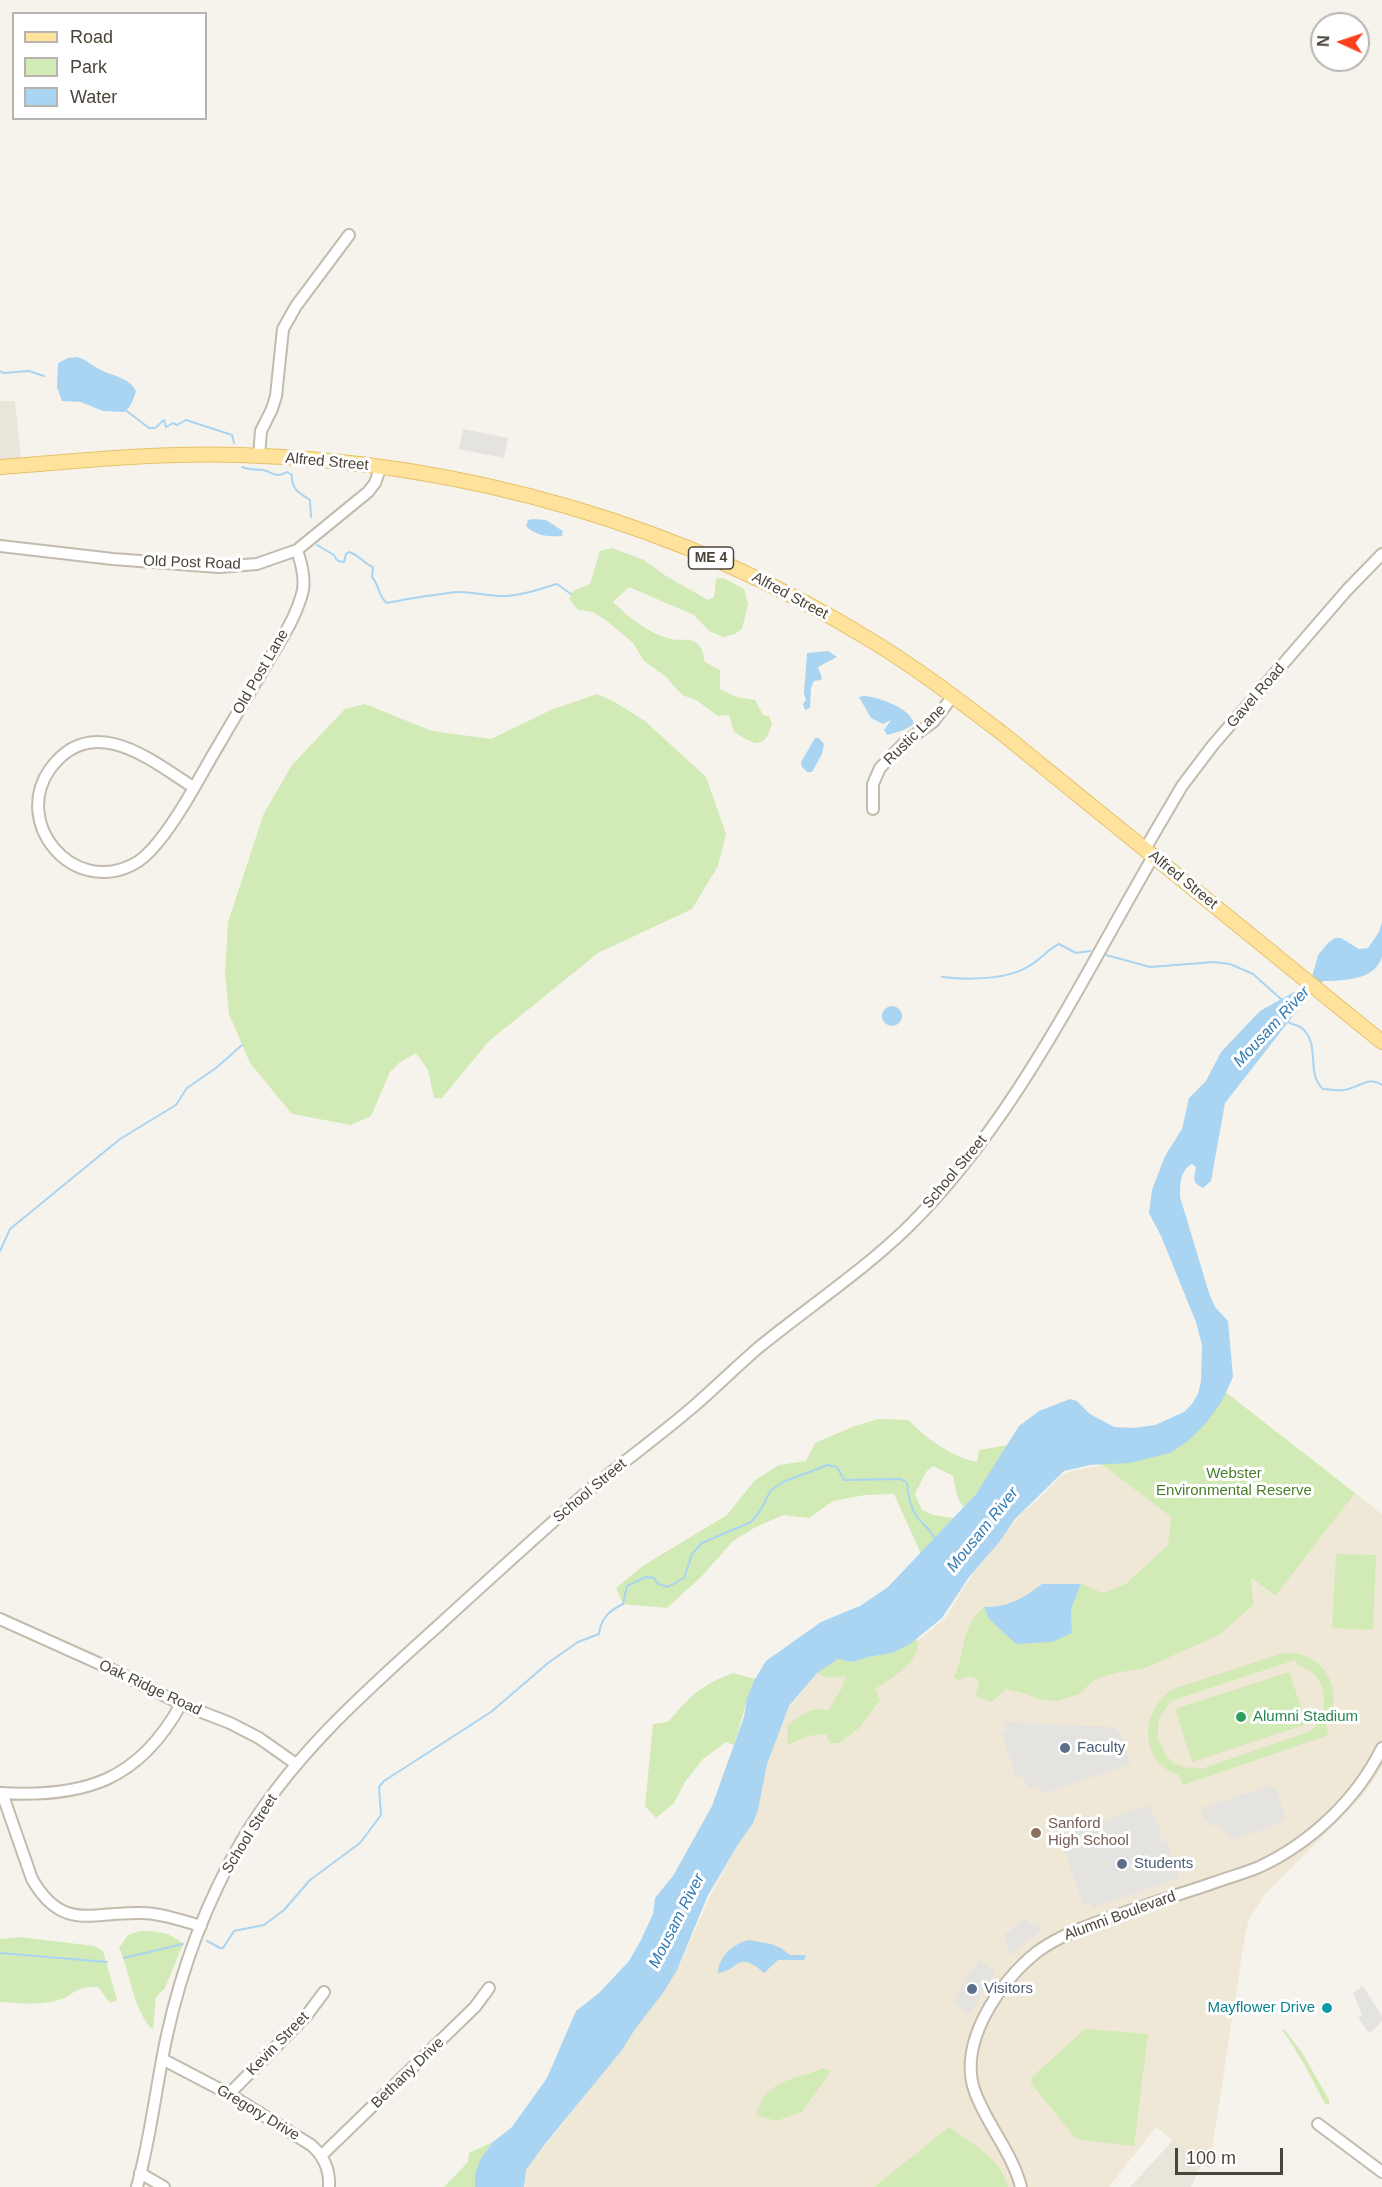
<!DOCTYPE html>
<style>
body{margin:0}
#map{position:relative;width:1382px;height:2187px;overflow:hidden;background:#f6f3ec;font-family:Arial,sans-serif}
canvas{display:block}
.legend{position:absolute;left:12px;top:12px;width:195px;height:108px;box-sizing:border-box;background:#fff;border:2px solid #b7b4b0;margin:0;padding:8px 10px;list-style:none;font-size:18px;color:#4b4439}
.legend li{display:flex;align-items:center;gap:12px;height:30px}
.legend b{width:30px;border:2px solid #b7b4b0}
.north{position:absolute;left:1310px;top:12px;width:60px;height:60px;box-sizing:border-box;background:#fff;border:2px solid #b7b4b0;border-radius:50%;rotate:273deg;font-size:16px;font-weight:700;line-height:24px;text-align:center;color:#4b4439}
.north::after{content:'';display:block;margin:auto;width:21px;height:27px;background:#fc3f1d;clip-path:polygon(50% 0,100% 100%,50% 72%,0 100%)}
.scale{position:absolute;left:1175px;top:2148px;width:108px;height:27px;box-sizing:border-box;border:3px solid #4b4439;border-top:0;padding-left:8px;font-size:18px;line-height:21px;white-space:nowrap;color:#4b4439;-webkit-text-stroke:4px #fff;paint-order:stroke}
</style>
<div id="map">
<canvas width="1382" height="2187"></canvas>
<ul class="legend">
<li><b style="height:8px;background:#ffe39c"></b>Road</li>
<li><b style="height:16px;background:#d2eab5"></b>Park</li>
<li><b style="height:16px;background:#a9d4f2"></b>Water</li>
</ul>
<div class="north">N</div>
<div class="scale">100 m</div>
</div>
<script>
const ctx = document.querySelector('canvas').getContext('2d');
ctx.lineJoin = 'round';
function fillPath(path, color) { ctx.fillStyle = color; ctx.fill(path, 'evenodd'); }
function strokePath(path, color, width, dash) { ctx.strokeStyle = color; ctx.lineWidth = width; ctx.lineCap = dash ? 'butt' : 'round'; ctx.setLineDash(dash || []); ctx.stroke(path); }
function drawText(font, color, halo, rows, align = 'center') {
  ctx.font = font + ' Arial,sans-serif'; ctx.lineWidth = 6; ctx.setLineDash([]); ctx.textBaseline = 'middle'; ctx.strokeStyle = halo; ctx.fillStyle = color; for (const [text, x, y, turn = 0] of rows) {
    ctx.save(); ctx.translate(x, y); ctx.rotate((+turn || 0) * Math.PI / 180); ctx.textAlign = isNaN(turn) ? turn : align; if (halo) ctx.strokeText(text, 0, 0); ctx.fillText(text, 0, 0); ctx.restore();
  }
}
const residential = new Path2D(`
 M0,401H15L21,458L0,459Z
 M1175,2138L1202,2163L1191,2187H1130Z`);
const education = new Path2D(`
 M1103,1465L1274,1596L1355,1493L1382,1514V1767L1364,1794L1350,1809L1266,1893L1249,1919L1245,1936L1209,2169L1156,2127L1109,2187H525L524,2173L527,2168L615,2058L634,2027L648,2012L679,1966L714,1888L758,1808L767,1754L775,1732L789,1708L816,1674L831,1662L917,1641L928,1633L946,1617L978,1565L1022,1513L1039,1499L1061,1476L1071,1471Z`);
const green = new Path2D(`
 M612,548L644,560L666,576L708,600L714,597L716,579L723,578L744,589L748,604L742,629L735,634L723,637L709,631L694,615L629,587L613,602C627,616 652,636 672,639C679,641 688,638 695,642C703,647 703,653 705,662L720,670V689L736,697L755,700L763,715L769,716L772,723C764,752 754,744 734,732L729,715L718,716L696,700L682,695L665,676L644,661L633,643L607,621L593,612L578,610L569,599L573,591L590,584L600,551Z
 M597,694L613,701L645,721L706,777L726,834L718,866L692,909L598,953L488,1042L442,1098H434L428,1070L416,1053L399,1063L390,1072L371,1116L351,1125L292,1114L250,1063L229,1014L225,974L228,922L264,813L292,765L345,709L365,704L432,731L491,739L551,710Z
 M1219,1387L1355,1493L1275,1596L1251,1578L1253,1605L1219,1635L1145,1668L1115,1673L1094,1680L1079,1694L1056,1701L1038,1699L1026,1694L1006,1689L991,1702L976,1696L979,1680L970,1676L959,1680L954,1678C966,1653 960,1626 984,1607L989,1620L1072,1633L1071,1609L1081,1584L1103,1593L1126,1584L1168,1545L1171,1517L1075,1444L1140,1445Z
 M878,1419L908,1420C928,1439 949,1456 977,1462L979,1450L1008,1445L976,1494L963,1507L957,1496L953,1476L933,1466L926,1472L915,1494L922,1510L933,1515L953,1518L921,1554L894,1494L865,1495L833,1501L809,1518L783,1515L754,1528L733,1541L702,1576L667,1608L623,1604L616,1588L644,1565L727,1515L754,1481L779,1465L806,1461L815,1443L852,1427Z
 M1336,1554L1376,1555L1373,1630L1332,1628Z
 M917,1639C922,1662 891,1678 875,1689L880,1700L859,1728L839,1743H830L826,1734L808,1736L787,1745L788,1725C801,1715 811,1706 828,1711L843,1686L845,1676C834,1678 826,1679 817,1673L838,1659L853,1662L868,1657L892,1653Z
 M1283,1653C1325,1650 1346,1692 1326,1726L1329,1735L1183,1785L1179,1775C1137,1762 1140,1706 1176,1688ZM1295,1660L1297,1665C1327,1671 1333,1712 1311,1731L1201,1769L1184,1767L1175,1764L1167,1757L1158,1739V1726L1160,1716L1171,1701Z
 M1289,1672L1307,1724L1192,1762L1175,1709Z
 M733,1673L755,1679C746,1700 741,1723 734,1745L726,1742L703,1759L685,1782L674,1803L656,1818L645,1806L653,1724L668,1722C690,1696 701,1685 733,1673Z
 M140,1931C156,1931 171,1932 183,1944L165,1988L156,1997L153,2030C132,2009 131,1974 119,1948L128,1935Z
 M20,1937L94,1946L103,1951L117,2000L110,2003L98,1987C71,1986 77,1995 58,2000C38,2006 20,2003 0,2002V1939Z
 M1085,2029L1148,2034L1134,2146L1076,2139L1031,2083L1032,2077Z
 M1282,2029L1285,2030L1303,2054L1329,2100V2105L1325,2104L1304,2064Z
 M824,2068L831,2071L802,2112L776,2121L756,2115C758,2109 760,2102 764,2097C778,2078 804,2077 824,2068Z
 M949,2127C972,2144 1000,2157 1008,2187H874Z
 M493,2142C482,2156 474,2169 475,2187H444L468,2162L469,2153Z`);
const parking = new Path2D(`
 M463,429L508,438L504,458L459,449Z
 M1003,1722L1114,1727L1119,1731L1131,1764L1043,1794L1040,1787H1028L1021,1776L1016,1778L1001,1732L1006,1730Z
 M1269,1786L1276,1790L1285,1815L1281,1823L1231,1840L1229,1834L1220,1828L1219,1823L1210,1826L1203,1814L1201,1808Z
 M1149,1805L1160,1829L1161,1843L1167,1841L1179,1878L1092,1908L1090,1903L1083,1905L1064,1849L1070,1847L1072,1838L1071,1832Z
 M1026,1918L1028,1922L1041,1927L1042,1931L1026,1941L1011,1955L1008,1951L1004,1935Z
 M980,1960L996,1972L982,1992L971,2014L953,2004L965,1980Z
 M1363,1986L1382,2016V2021L1373,2031L1369,2033L1358,2018L1362,2015L1353,1993Z`);
const water = new Path2D(`
 M77,357C87,360 91,365 99,369C112,376 129,377 136,391C133,400 132,406 124,412L103,411L81,402L62,401L57,387L58,363L68,358Z
 M533,519L546,520L563,531L562,536C549,537 535,536 526,526L528,520Z
 M828,651L837,657L818,667L822,678L821,680L814,681L811,688L810,708L805,710L803,704L806,700L804,693L807,653Z
 M864,696C878,697 911,708 914,724L904,730L887,735L884,730L891,720L883,724L871,718L859,697Z
 M815,738H819L824,744L822,754L812,772H807L802,767L801,762Z
 M1382,922C1382,932 1382,946 1382,956C1377,980 1342,981 1323,981L1311,993L1225,1103L1211,1181L1203,1188C1192,1183 1194,1178 1196,1167L1192,1164C1180,1170 1180,1185 1180,1197L1209,1293L1215,1307L1228,1321L1233,1377L1222,1401L1206,1423L1188,1441L1170,1453L1129,1463L1090,1465L1064,1471L1015,1519L1000,1541L969,1577L942,1618L910,1644L892,1653L868,1657L853,1662L838,1659L817,1673L789,1706L767,1764L758,1810L753,1823L739,1843L708,1895L677,1970L663,1993L635,2029L622,2050L545,2144L526,2170L524,2187H475V2174L481,2158L493,2142L512,2127L547,2078L576,2011L599,1993L629,1961L641,1940L653,1914L655,1898L673,1876L712,1806L744,1717L747,1698L755,1679L766,1661L821,1622L860,1606L888,1587L976,1494L1019,1426L1039,1411L1070,1399L1077,1401L1090,1414L1114,1427L1134,1428L1155,1425L1184,1412L1192,1404L1198,1394L1201,1381L1202,1345L1196,1322L1161,1236L1149,1213L1152,1190L1165,1156L1182,1129L1189,1098L1206,1081L1221,1052L1260,1011L1303,987L1312,977L1318,955L1328,943L1335,938H1341L1359,949L1368,948L1379,932Z
 M882 1016a10 10 0 1 1 20 0a10 10 0 1 1-20 0Z
 M1042,1584H1081L1071,1609L1072,1633L1052,1642L1016,1644L989,1619L984,1607C1009,1607 1022,1599 1042,1584Z
 M749,1940L771,1944L781,1948L790,1955H806L804,1960H778L764,1973C736,1949 740,1971 718,1973C719,1956 733,1944 749,1940Z`);
const stream = new Path2D(`
 M0,371L3,373L29,371L44,376
 M124,409L149,428H155L164,420L166,427L173,423L177,425L186,420L232,435L234,443
 M242,467C249,470 255,469 263,470C273,472 276,479 287,472L292,475C291,489 299,493 310,500L311,517
 M317,545L334,555C336,560 338,562 344,562L346,554L349,552C361,556 364,564 373,567L372,577C379,584 378,597 387,603C410,598 433,595 456,592C472,591 490,597 507,596C525,595 540,589 557,584L571,594
 M1106,955L1150,967L1214,962L1230,964L1253,974L1281,999
 M942,977C967,980 1008,980 1029,966C1040,960 1048,949 1059,944L1076,953L1090,951
 M1287,1021C1292,1026 1299,1024 1304,1030C1320,1047 1306,1074 1323,1089C1330,1089 1337,1091 1343,1090C1357,1089 1369,1075 1382,1085
 M0,1251L10,1229L120,1139L176,1105L187,1088L216,1068L242,1045
 M207,1941L220,1948H223L234,1931L264,1925L284,1910L310,1880L360,1843L381,1815L379,1787L384,1781L491,1712L548,1663L578,1642L599,1634C601,1618 609,1611 623,1604L627,1586L646,1577L654,1578L658,1584L668,1587L684,1578L692,1554L702,1543L751,1522L760,1511L771,1490L785,1481L820,1468L827,1465L837,1467L844,1480L901,1479L907,1483C908,1495 910,1507 917,1517C924,1526 932,1530 936,1541
 M0,1953L107,1962
 M124,1958L183,1944`);
const minor = new Path2D(`
 M259,456L261,431L272,409L276,396L283,329L296,306L349,235
 M0,546L113,559L219,567L257,564L297,550L368,492L375,483L381,466
 M193,787C151,760 92,711 50,769C12,823 72,895 132,865C143,860 151,851 159,841C183,811 201,774 221,741C236,715 252,689 267,663C281,640 297,616 303,590C305,576 301,563 297,550
 M873,809V784L880,768L906,741L933,722L953,696
 M1145,849L1182,786L1213,745L1347,590L1382,554
 M0,1619L109,1668L181,1704L230,1723L259,1738L296,1764
 M0,1793C84,1798 139,1781 181,1704
 M2,1793L32,1879C63,1933 93,1911 142,1913C162,1913 182,1921 201,1926
 M162,2059L229,2094L311,2145C324,2156 330,2170 329,2187
 M229,2094L307,2015L324,1992
 M1318,2124L1382,2172
 M322,2155L475,2007L489,1988
 M140,2173L164,2187
 M137,2187C151,2137 156,2085 167,2035C182,1967 207,1901 241,1842C291,1756 366,1691 438,1626C485,1583 532,1540 580,1498C617,1466 657,1438 694,1406C716,1387 736,1367 758,1348C807,1308 860,1273 906,1229C1014,1123 1079,984 1154,855
 M1021,2187C1012,2152 987,2125 975,2092C957,2043 1000,1981 1037,1952C1049,1943 1063,1936 1077,1930C1122,1912 1169,1898 1216,1882C1230,1877 1245,1873 1259,1867C1311,1843 1357,1799 1382,1748`);
const major = new Path2D(`
 M0,467C80,461 161,452 241,455C463,462 682,524 872,641C918,669 961,702 1003,734L1382,1042`);
const markers = [
 [1241,1717,6,"#2e9e5b"],
 [1065,1748,6,"#5c6f8a"],
 [1036,1833,6,"#8d6e63"],
 [1122,1864,6,"#5c6f8a"],
 [972,1989,6,"#5c6f8a"],
 [1327,2008,6,"#0f9aa8"]
];
const shields = [
 [711,558,45]
];
const shieldNames = [
 ["ME 4",711,558]
];
const streetNames = [
 ["Alfred Street",327,462,5],
 ["Old Post Road",192,563,2],
 ["Alfred Street",790,596,28],
 ["Old Post Lane",261,672,-60],
 ["Gavel Road",1256,696,-49],
 ["Rustic Lane",915,735,-44],
 ["Alfred Street",1183,880,39],
 ["School Street",955,1172,-50],
 ["School Street",590,1491,-40],
 ["Oak Ridge Road",150,1688,25],
 ["School Street",250,1834,-58],
 ["Alumni Boulevard",1120,1916,-20],
 ["Kevin Street",278,2044,-46],
 ["Bethany Drive",408,2073,-44],
 ["Gregory Drive",258,2113,31]
];
const parkNames = [
 ["Webster",1234,1474],
 ["Environmental Reserve",1234,1491]
];
const leisureNames = [
 ["Alumni Stadium",1253,1717]
];
const serviceNames = [
 ["Faculty",1077,1748],
 ["Students",1134,1864],
 ["Visitors",984,1989]
];
const educationNames = [
 ["Sanford",1048,1824],
 ["High School",1048,1841]
];
const cultureNames = [
 ["Mayflower Drive",1315,2008]
];
const waterNames = [
 ["Mousam River",1272,1027,-47],
 ["Mousam River",983,1530,-51],
 ["Mousam River",677,1921,-63]
];
fillPath(residential, '#eae5da');
fillPath(education, '#efe8d6');
fillPath(green, '#d2eab5');
fillPath(parking, '#e5e3e0');
fillPath(water, '#a9d4f2');
strokePath(stream, '#a9d4f2', 2);
strokePath(minor, '#c2bbae', 14);
strokePath(major, '#e6c16a', 16);
strokePath(minor, '#fff', 10);
strokePath(major, '#ffe39c', 14);
for (const [x, y, r, color] of markers) { const dot = new Path2D(); dot.arc(x, y, r, 0, 2 * Math.PI); ctx.fillStyle = color; ctx.fill(dot); strokePath(dot, '#fff', 2); }
for (const [x, y, w] of shields) { const box = new Path2D(); box.roundRect(x - w / 2, y - 11, w, 22, 4.5); ctx.fillStyle = '#fff'; ctx.fill(box); strokePath(box, '#4b4439', 1.5); }
drawText('bold 14px', '#4b4439', null, shieldNames);
drawText('15px', '#4b4439', '#fff', streetNames);
drawText('15px', '#4a7f2a', '#fff', parkNames);
drawText('15px', '#27864d', '#fff', leisureNames, 'left');
drawText('15px', '#4e5e75', '#fff', serviceNames, 'left');
drawText('15px', '#785e54', '#fff', educationNames, 'left');
drawText('15px', '#0d838f', '#fff', cultureNames, 'right');
drawText('italic 16px', '#2e7ab2', '#fff', waterNames);
</script>
